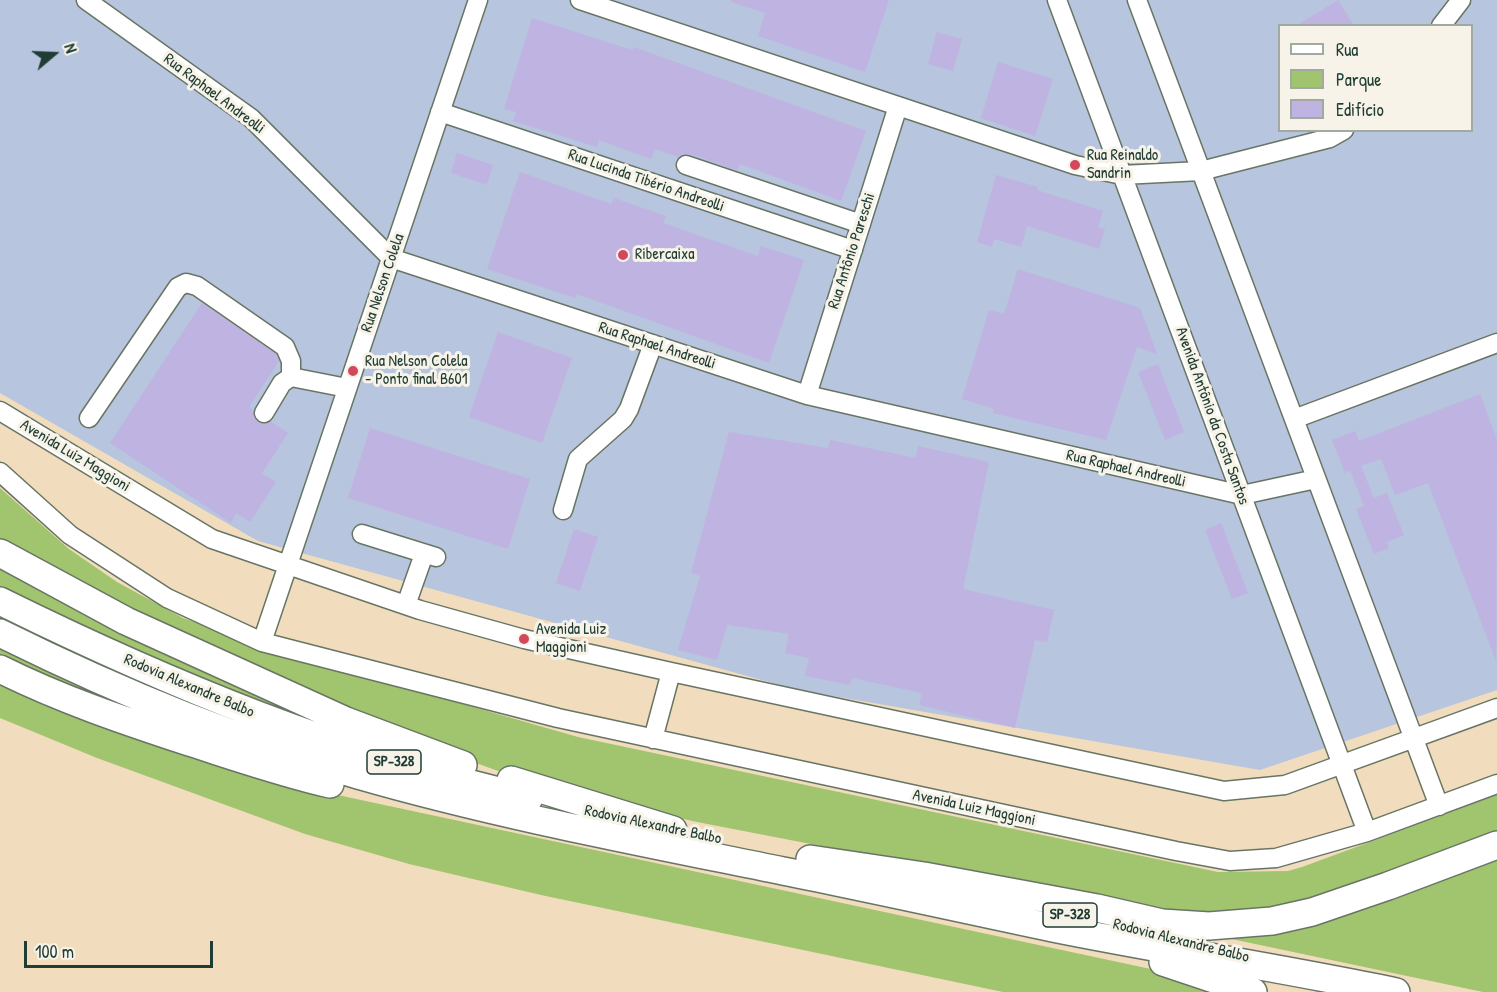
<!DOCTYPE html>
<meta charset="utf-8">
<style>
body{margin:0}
#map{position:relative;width:1497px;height:992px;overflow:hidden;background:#f1ddbd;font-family:"Patrick Hand",sans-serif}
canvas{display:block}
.legend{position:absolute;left:1278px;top:24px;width:195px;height:108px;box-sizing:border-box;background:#f7f3e8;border:2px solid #a1aaa0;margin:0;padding:8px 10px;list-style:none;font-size:18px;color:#1f3d34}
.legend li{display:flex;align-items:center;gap:12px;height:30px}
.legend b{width:30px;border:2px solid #a1aaa0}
.north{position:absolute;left:24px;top:24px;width:60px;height:60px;-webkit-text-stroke:4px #f7f3e8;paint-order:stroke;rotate:71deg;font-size:16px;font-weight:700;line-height:24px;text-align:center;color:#1f3d34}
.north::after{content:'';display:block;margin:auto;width:21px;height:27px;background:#1f3d34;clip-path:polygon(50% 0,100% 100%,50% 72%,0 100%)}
.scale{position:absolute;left:24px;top:941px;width:189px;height:27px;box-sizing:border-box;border:3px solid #1f3d34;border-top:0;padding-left:8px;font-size:18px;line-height:21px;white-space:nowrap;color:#1f3d34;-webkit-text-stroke:4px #f7f3e8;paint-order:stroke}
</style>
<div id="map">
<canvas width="1497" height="992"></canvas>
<ul class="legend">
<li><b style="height:8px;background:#fff"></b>Rua</li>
<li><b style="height:16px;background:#a1c46e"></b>Parque</li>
<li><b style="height:16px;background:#bfb3e2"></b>Edifício</li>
</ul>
<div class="north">N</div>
<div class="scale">100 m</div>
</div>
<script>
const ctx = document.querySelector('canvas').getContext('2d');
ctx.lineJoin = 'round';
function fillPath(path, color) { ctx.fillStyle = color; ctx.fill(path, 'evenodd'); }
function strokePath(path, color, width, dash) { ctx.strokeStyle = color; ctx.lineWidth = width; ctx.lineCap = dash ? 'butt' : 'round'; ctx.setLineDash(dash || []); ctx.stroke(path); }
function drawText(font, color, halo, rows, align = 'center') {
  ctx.font = font + ' "Patrick Hand",sans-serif'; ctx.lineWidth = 6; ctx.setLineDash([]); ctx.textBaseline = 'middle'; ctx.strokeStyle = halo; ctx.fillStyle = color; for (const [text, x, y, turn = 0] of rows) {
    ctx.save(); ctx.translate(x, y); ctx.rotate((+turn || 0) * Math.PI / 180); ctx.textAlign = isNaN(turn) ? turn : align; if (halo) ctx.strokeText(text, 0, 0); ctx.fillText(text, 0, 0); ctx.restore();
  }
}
const industrial = new Path2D(`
 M0,0H1497V690L1260,770L798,690L258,541L0,393ZM1280,26H1472V130H1280Z`);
const green = new Path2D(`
 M0,488L69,549L117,582L183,618L264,647L578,737L1218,872L1288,871L1302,867L1497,795V839L1357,892L1221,920L961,873L702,823L587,798L501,772L362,722L0,545Z
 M0,564L331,729L132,649L0,586Z
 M0,647L137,709L143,715L0,662Z
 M0,677L333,794L1146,968L1181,975L1237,992H1003L541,895L409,864L305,834L97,758L0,718Z
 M1497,851V992H1483L1203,933Z`);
const building = new Path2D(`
 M731,0H889L865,72L758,36L765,13L731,2Z
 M1338,0L1354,26H1296Z
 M532,18L632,50L634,47L866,131L841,201L740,164L737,170L690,154H683L678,157L655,149L651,159L599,140L597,147L513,121L516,112L504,109Z
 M937,32L962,39L953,71L928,64Z
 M998,62L1053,79L1035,136L981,118Z
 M457,153L493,165L487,185L451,173Z
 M520,172L611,204L614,198L666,216L663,223L758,256L761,246L804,260L769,363L577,294L575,298L487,269Z
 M996,175L1038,187L1037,190L1103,211L1098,227L1105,229L1099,249L1027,226L1021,247L994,239L992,247L977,242Z
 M1018,269L1140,308L1157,354L1137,347L1106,440L993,413L994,409L962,399L989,310L1004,314Z
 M202,303L276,354L279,361L249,407L253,410L254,418L258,422L264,424L271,422L288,433L262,473L276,482L250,522L236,513L231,523L110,443Z
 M498,332L572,358L542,443L469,417Z
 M1158,364L1184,432L1165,440L1138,372Z
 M1480,394L1497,440L1496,661L1428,483L1395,495L1381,459L1361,466L1374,498L1387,493L1404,535L1387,542L1389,548L1374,554L1356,509L1364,506L1350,470L1345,473L1332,440L1355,431L1359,441Z
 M370,428L530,479L508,549L348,498Z
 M729,432L828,448L830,440L916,458L918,446L989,462L963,589L1054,610L1047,642L1035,640L1015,728L919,705L922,693L852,678L850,685L805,676L809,658L785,653L789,634L727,625L717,660L678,650L700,576L691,573Z
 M1221,523L1248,593L1232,599L1205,530Z
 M574,529L598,537L580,591L556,583Z`);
const minor = new Path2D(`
 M86,0L251,118L391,258L807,395L1242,495L1316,479
 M580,0L1075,165L1122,175L1201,171L1330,138L1344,130
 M1057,0L1367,832
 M1137,0L1439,806
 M1441,26L1461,0
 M440,112L853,250
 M686,165L861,224
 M807,395L898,106
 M0,411L212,539L420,610L524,639L671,672L1224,791L1285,785L1497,708
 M264,413L282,383L291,377L347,388
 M89,418L178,287L186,283L197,286L285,347L291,361V377
 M1294,419L1497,343
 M0,472L70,535L167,598L262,642L558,718L1176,851L1230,861L1276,858L1367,832L1497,784
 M563,510L578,459L623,419L629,409L653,344
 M362,534L436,557
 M406,605L424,554
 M262,642L478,0
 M653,739L671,672`);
const highway = new Path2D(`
 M0,553L126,621L346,721L463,765
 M0,601C168,684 345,757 529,798
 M0,633C115,690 235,740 358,775C497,815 641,842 783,871C873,889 963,909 1053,928C1167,951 1282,968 1396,992
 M0,669C60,699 125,721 189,742C236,757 282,773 330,784
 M511,780L673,830
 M810,859L924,876L1097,908L1162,923L1209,926L1272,921L1312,912L1388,886L1497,845
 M1163,962L1253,992`);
const markers = [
 [1075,165,6,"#d1495b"],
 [623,255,6,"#d1495b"],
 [353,371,6,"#d1495b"],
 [524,639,6,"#d1495b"]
];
const shields = [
 [394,762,54],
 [1070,915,54]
];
const shieldNames = [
 ["SP-328",394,762],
 ["SP-328",1070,915]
];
const streetNames = [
 ["Rua Raphael Andreolli",214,94,37],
 ["Rua Lucinda Tibério Andreolli",646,181,19],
 ["Rua Antônio Pareschi",852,251,-72],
 ["Rua Nelson Colela",383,283,-71],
 ["Rua Raphael Andreolli",657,346,18],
 ["Avenida Antônio da Costa Santos",1212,416,70],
 ["Avenida Luiz Maggioni",75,456,31],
 ["Rua Raphael Andreolli",1126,469,13],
 ["Rodovia Alexandre Balbo",189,686,23],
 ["Avenida Luiz Maggioni",974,808,12],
 ["Rodovia Alexandre Balbo",653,825,12],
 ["Rodovia Alexandre Balbo",1181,941,14]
];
const poiNames = [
 ["Rua Reinaldo",1087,156],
 ["Sandrin",1087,174],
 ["Ribercaixa",635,255],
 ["Rua Nelson Colela",365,362],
 ["- Ponto final B601",365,380],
 ["Avenida Luiz",536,630],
 ["Maggioni",536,648]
];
fillPath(industrial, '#b7c5de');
fillPath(green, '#a1c46e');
fillPath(building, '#bfb3e2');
strokePath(minor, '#687564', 21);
strokePath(highway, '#687564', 30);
strokePath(minor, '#fff', 18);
strokePath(highway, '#fff', 27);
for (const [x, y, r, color] of markers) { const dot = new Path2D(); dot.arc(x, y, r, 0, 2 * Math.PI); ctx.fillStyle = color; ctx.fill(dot); strokePath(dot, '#f7f3e8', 2); }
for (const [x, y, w] of shields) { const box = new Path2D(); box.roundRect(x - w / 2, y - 12, w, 24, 4.5); ctx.fillStyle = '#f7f3e8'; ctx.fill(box); strokePath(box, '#1f3d34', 1.5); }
drawText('bold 15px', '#1f3d34', null, shieldNames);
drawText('16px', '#1f3d34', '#f7f3e8', streetNames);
drawText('16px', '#1f3d34', '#f7f3e8', poiNames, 'left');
</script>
